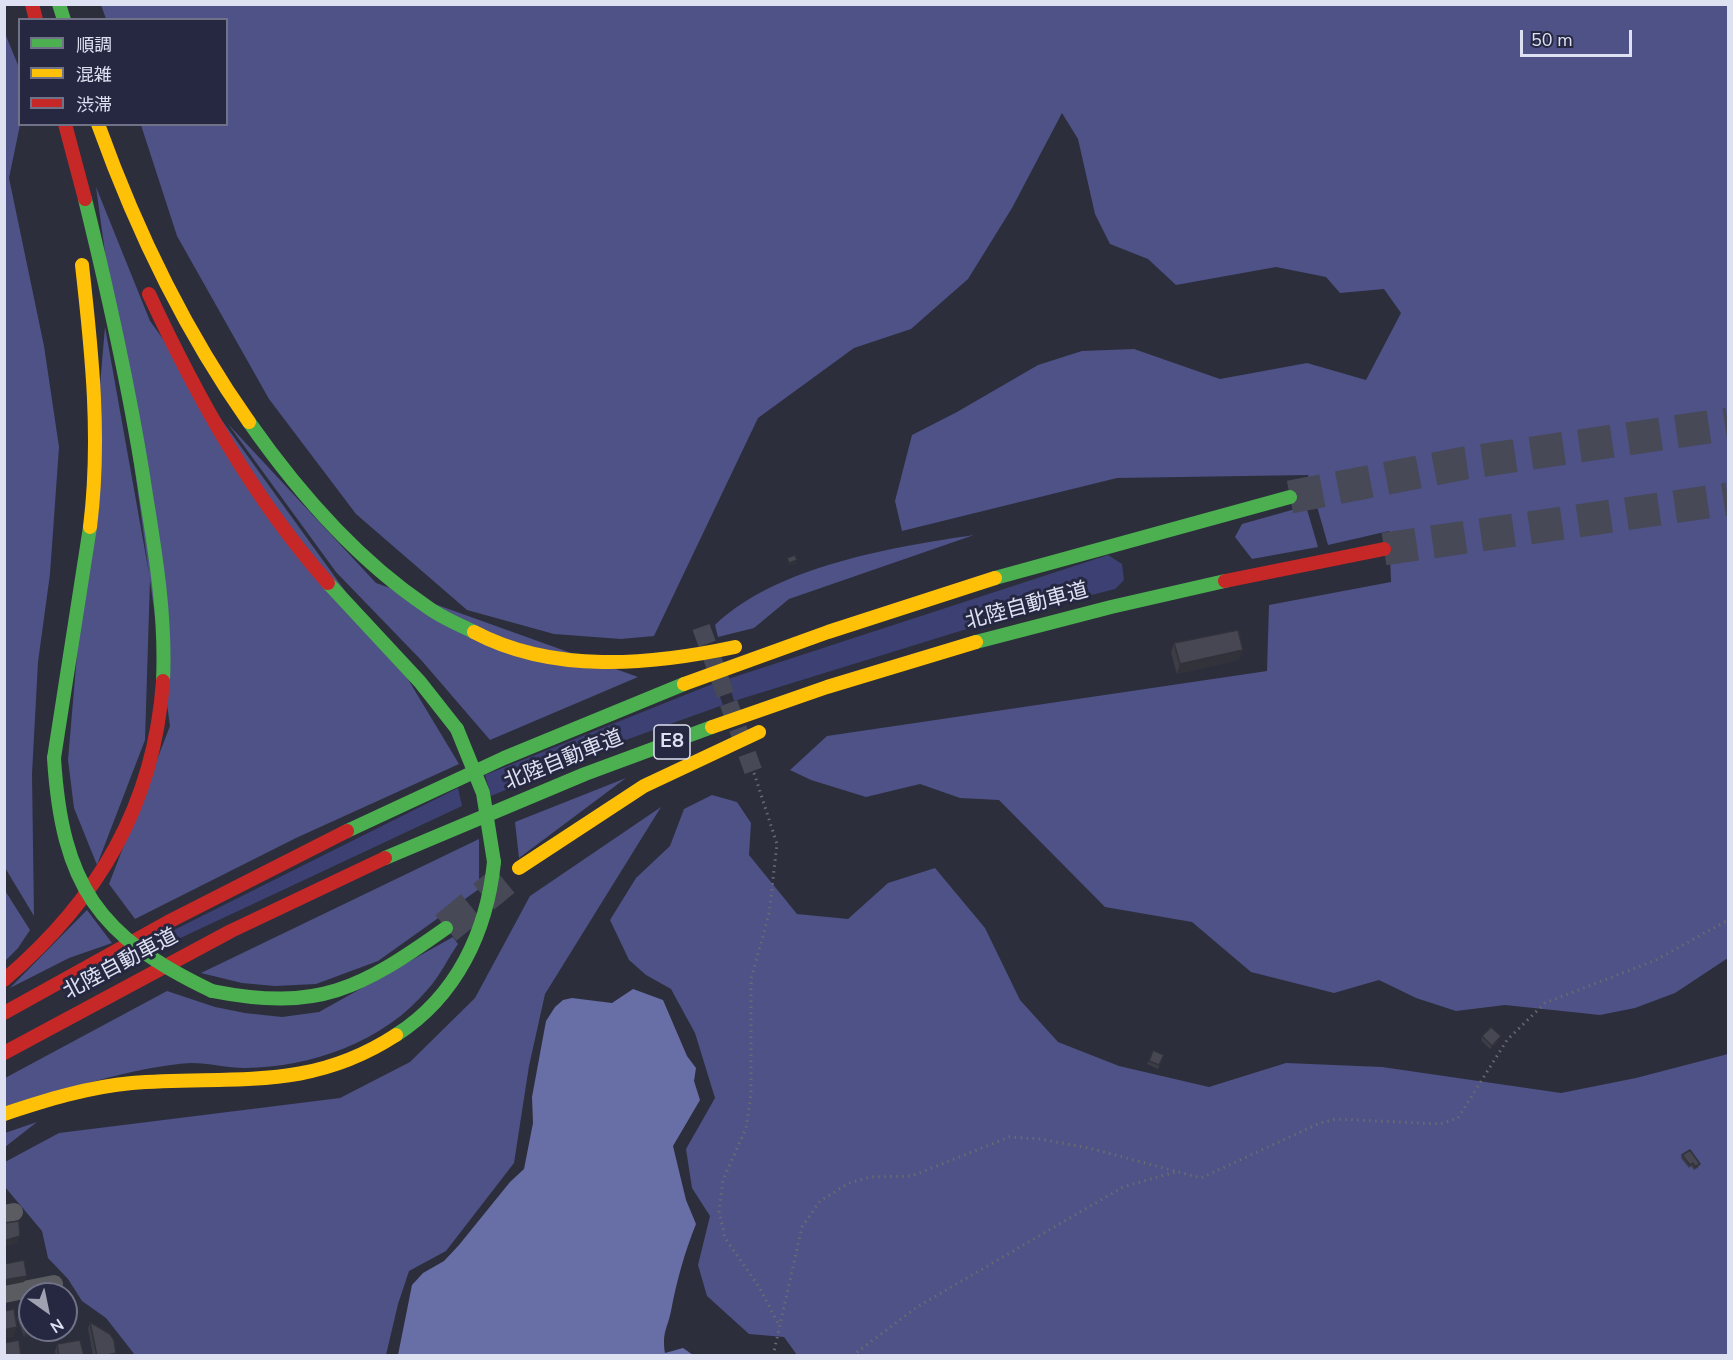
<!DOCTYPE html>
<meta charset="utf-8">
<style>
body{margin:0}
#map{position:relative;width:1733px;height:1360px;overflow:hidden;background:#2c2e3c;font-family:"Nunito Sans","Noto Sans JP",sans-serif}
canvas{display:block}
.frame{position:absolute;inset:0;border:6px solid #dee1f2;pointer-events:none}
.legend{position:absolute;left:18px;top:18px;width:210px;height:108px;box-sizing:border-box;background:#262842;border:2px solid #707288;margin:0;padding:8px 10px;list-style:none;font-size:18px;color:#dee1f2}
.legend li{display:flex;align-items:center;gap:12px;height:30px}
.legend b{width:30px;border:2px solid #707288}
.north{position:absolute;left:18px;top:1282px;width:60px;height:60px;box-sizing:border-box;background:#262842;border:2px solid #707288;border-radius:50%;rotate:147deg;font-size:16px;font-weight:700;line-height:24px;text-align:center;color:#dee1f2}
.north::after{content:'';display:block;margin:auto;width:21px;height:27px;background:#a0a2b2;clip-path:polygon(50% 0,100% 100%,50% 72%,0 100%)}
.scale{position:absolute;left:1520px;top:30px;width:112px;height:27px;box-sizing:border-box;border:3px solid #dee1f2;border-top:0;padding-left:8px;font-size:18px;line-height:21px;white-space:nowrap;color:#dee1f2;-webkit-text-stroke:4px #262842;paint-order:stroke}
</style>
<div id="map">
<canvas width="1733" height="1360"></canvas>
<div class="frame"></div>
<ul class="legend">
<li><b style="height:8px;background:#4caf50"></b>順調</li>
<li><b style="height:8px;background:#ffc107"></b>混雑</li>
<li><b style="height:8px;background:#c62828"></b>渋滞</li>
</ul>
<div class="north">N</div>
<div class="scale">50 m</div>
</div>
<script>
const ctx = document.querySelector('canvas').getContext('2d');
ctx.lineJoin = 'round';
function fillPath(path, color) { ctx.fillStyle = color; ctx.fill(path, 'evenodd'); }
function strokePath(path, color, width, dash) { ctx.strokeStyle = color; ctx.lineWidth = width; ctx.lineCap = dash ? 'butt' : 'round'; ctx.setLineDash(dash || []); ctx.stroke(path); }
function drawText(font, color, halo, rows, align = 'center') {
  ctx.font = font + ' "Nunito Sans","Noto Sans JP",sans-serif'; ctx.lineWidth = 6; ctx.setLineDash([]); ctx.textBaseline = 'middle'; ctx.strokeStyle = halo; ctx.fillStyle = color; for (const [text, x, y, turn = 0] of rows) {
    ctx.save(); ctx.translate(x, y); ctx.rotate((+turn || 0) * Math.PI / 180); ctx.textAlign = isNaN(turn) ? turn : align; if (halo) ctx.strokeText(text, 0, 0); ctx.fillText(text, 0, 0); ctx.restore();
  }
}
const green = new Path2D(`
 M1108,555L1122,564L1124,580L1115,589L999,619L734,701L728,679Z
 M715,683L723,705L623,741L491,796L485,775Z
 M458,788L462,806L157,949L148,943Z`);
const forest = new Path2D(`
 M101,5H1728V958L1675,993L1635,1008L1600,1015L1505,1005L1456,1011L1416,998L1379,980L1334,993L1251,972L1192,922L1105,907L999,800L960,798L920,784L866,797L811,780L790,770L827,736L1267,671L1269,605L1391,582L1389,531L1328,545L1308,475L1117,478L902,531L895,501L912,435L957,412L1038,365L1082,351L1134,349L1220,379L1307,363L1366,380L1401,313L1384,289L1340,293L1326,277L1276,267L1176,285L1148,259L1110,244L1095,214L1078,139L1062,113L1012,208L968,279L911,329L854,348L758,418L654,636L621,639L554,634L467,610L356,514L269,399L177,236L141,125L226,124V20L106,19Z
 M4,31L20,70V125L9,178L44,346L59,447L50,574L38,662L32,774L34,916L4,866Z
 M96,187L150,321L403,671L459,764L296,838L135,919L109,884L170,726Z
 M105,327L150,579L145,740L97,865L74,808L68,760Z
 M228,424L376,583L638,677L490,740L422,661L336,572Z
 M1306,506L1318,547L1252,559L1235,537L1242,524Z
 M974,535L789,599L754,628L718,637L715,625C776,566 893,547 974,535Z
 M626,778L519,858L515,822Z
 M712,795L737,802L751,823L749,855L797,914L848,919L888,883L935,868L985,928L1020,1000L1058,1042L1119,1066L1209,1087L1286,1063L1382,1067L1561,1093L1636,1078L1728,1054V1355H797L784,1337L749,1334L707,1296L698,1265L710,1216L692,1188L686,1149L715,1098L695,1033L671,989L646,975L629,960L610,920L636,878L670,846L684,809Z
 M661,807L545,994L529,1066L514,1163L446,1251L409,1271L398,1304L386,1355H135L106,1318L82,1301L68,1279L48,1258L42,1231L5,1187V1162L59,1133L340,1098L410,1062L475,998L530,896Z
 M479,839V889L378,961L316,984L275,986L242,983L201,973Z
 M4,889L30,930L18,948L4,962Z
 M87,910L112,943L69,958L10,988Z
 M453,937L458,944C448,958 440,976 428,989C384,1042 312,1067 245,1068C227,1068 209,1063 191,1063C135,1066 60,1092 5,1106V1078L167,991L215,1007L245,1013L282,1017L319,1012Z
 M37,1122L5,1147V1133Z`);
const water = new Path2D(`
 M633,989L663,1000L687,1056L696,1068L694,1081L700,1100L673,1146L686,1200L696,1224C684,1254 677,1280 671,1311C667,1330 662,1332 665,1353L683,1348L693,1355H398L412,1285L423,1273L444,1261L459,1245L510,1182L524,1169L533,1123L532,1097L546,1021L555,1007L563,1000L572,998L612,1003Z`);
const streetTunnel = new Path2D(`
 M701,627L754,773`);
const highwayTunnel = new Path2D(`
 M1290,497L1465,463L1728,424
 M1384,549L1728,499
 M446,928L504,880`);
const path = new Path2D(`
 M754,773L777,844L769,914L751,979V1095L746,1128L723,1180L719,1211L725,1238L759,1287L778,1323
 M773,1356L802,1227L820,1201L849,1183L870,1177L912,1176L1009,1137L1040,1139L1089,1148L1201,1178L1320,1123L1336,1119L1440,1124L1458,1118L1507,1040L1545,1003L1656,960L1728,920
 M852,1356L917,1307L1123,1187L1175,1172`);
const street = new Path2D(`
 M4,1214L14,1212
 M4,1294L54,1284`);
const fast = new Path2D(`
 M59,4L64,20
 M85,199C109,297 131,395 146,495C156,556 166,619 163,681
 M249,422C298,492 355,558 426,606C440,617 458,624 474,632
 M995,578L1290,497
 M328,583L420,682L457,729
 M976,642L1111,607L1225,581
 M54,758L90,527
 M347,831L504,758L684,684
 M385,858L585,774L712,727
 M212,991C319,1012 360,989 446,928
 M396,1035C457,996 487,931 494,862`);
const slow = new Path2D(`
 M98,124C136,230 184,330 249,422
 M82,265C92,353 101,439 90,527
 M474,632C553,674 651,665 735,647
 M684,684L828,632L995,578
 M712,727L827,687L976,642
 M519,868L644,786L759,732
 M4,1114C46,1100 88,1087 132,1083C231,1075 307,1093 396,1035`);
const jam = new Path2D(`
 M32,4L36,20
 M65,124L85,199
 M149,294C197,397 252,497 328,583
 M1225,581L1384,549
 M4,980C98,900 154,806 163,681
 M4,1013L168,922L347,831
 M4,1053L231,931L385,858`);
const fastBridge = new Path2D(`
 M457,729L483,793L494,862
 M54,758C62,885 98,937 212,991`);
const wall = new Path2D(`
 M1174,643L1239,660L1177,674L1171,653Z
 M1482,1036L1499,1040L1490,1049L1481,1040Z
 M1153,1050L1164,1055L1158,1069L1147,1064Z
 M1682,1155L1699,1167L1694,1170L1691,1166L1689,1168L1681,1158Z
 M20,1311L30,1330H43L41,1334L24,1337L17,1318Z
 M90,1322L115,1356H93L88,1329Z
 M57,1344L83,1356H56L55,1351Z`);
const shadedWall = new Path2D(`
 M797,560L796,564L788,566L789,563Z
 M1243,650L1239,660L1177,674L1180,664Z
 M1501,1036L1499,1040L1490,1049L1492,1046Z
 M20,1236L18,1243L4,1247V1241Z
 M27,1276L24,1282L4,1286V1280Z
 M17,1327L13,1337L4,1339V1330Z
 M26,1330H43L41,1334L24,1337Z`);
const building = new Path2D(`
 M795,555L797,560L789,563L787,558Z
 M1238,630L1243,650L1180,664L1174,643Z
 M1491,1027L1501,1036L1492,1046L1482,1036Z
 M1153,1050L1164,1055L1159,1065L1149,1061Z
 M1690,1150L1700,1164L1695,1167L1693,1163L1690,1165L1682,1155Z
 M19,1221L20,1236L4,1241V1223Z
 M24,1260L27,1276L4,1280V1264Z
 M14,1309L17,1327L4,1330V1311Z
 M30,1310V1330H26L20,1311Z
 M90,1322L110,1334L114,1340L116,1353L104,1356H97Z
 M19,1340L21,1356H4V1343Z
 M80,1340L84,1355L59,1356L57,1344Z`);
const shields = [
 [672,742,36]
];
const shieldNames = [
 ["E8",672,742]
];
const streetNames = [
 ["北陸自動車道",1027,607,-15],
 ["北陸自動車道",564,761,-22],
 ["北陸自動車道",121,965,-28]
];
fillPath(green, '#3d4072');
fillPath(forest, '#4e5286');
fillPath(water, '#686ea6');
strokePath(streetTunnel, '#474957', 18, [18, 9]);
strokePath(highwayTunnel, '#474957', 33, [33, 16]);
strokePath(path, '#696a72', 3, [1.5, 4.5]);
strokePath(street, '#5b5c61', 18);
strokePath(fast, '#4caf50', 14);
strokePath(slow, '#ffc107', 14);
strokePath(jam, '#c62828', 14);
strokePath(fastBridge, '#4caf50', 14);
fillPath(wall, '#3c3d47');
fillPath(shadedWall, '#31323a');
fillPath(building, '#464753');
strokePath(building, '#31323a', 1.5);
for (const [x, y, w] of shields) { const box = new Path2D(); box.roundRect(x - w / 2, y - 17, w, 34, 4.5); ctx.fillStyle = '#262842'; ctx.fill(box); strokePath(box, '#dee1f2', 1.5); }
drawText('bold 20px', '#dee1f2', null, shieldNames);
drawText('21px', '#dee1f2', '#262842', streetNames);
</script>
